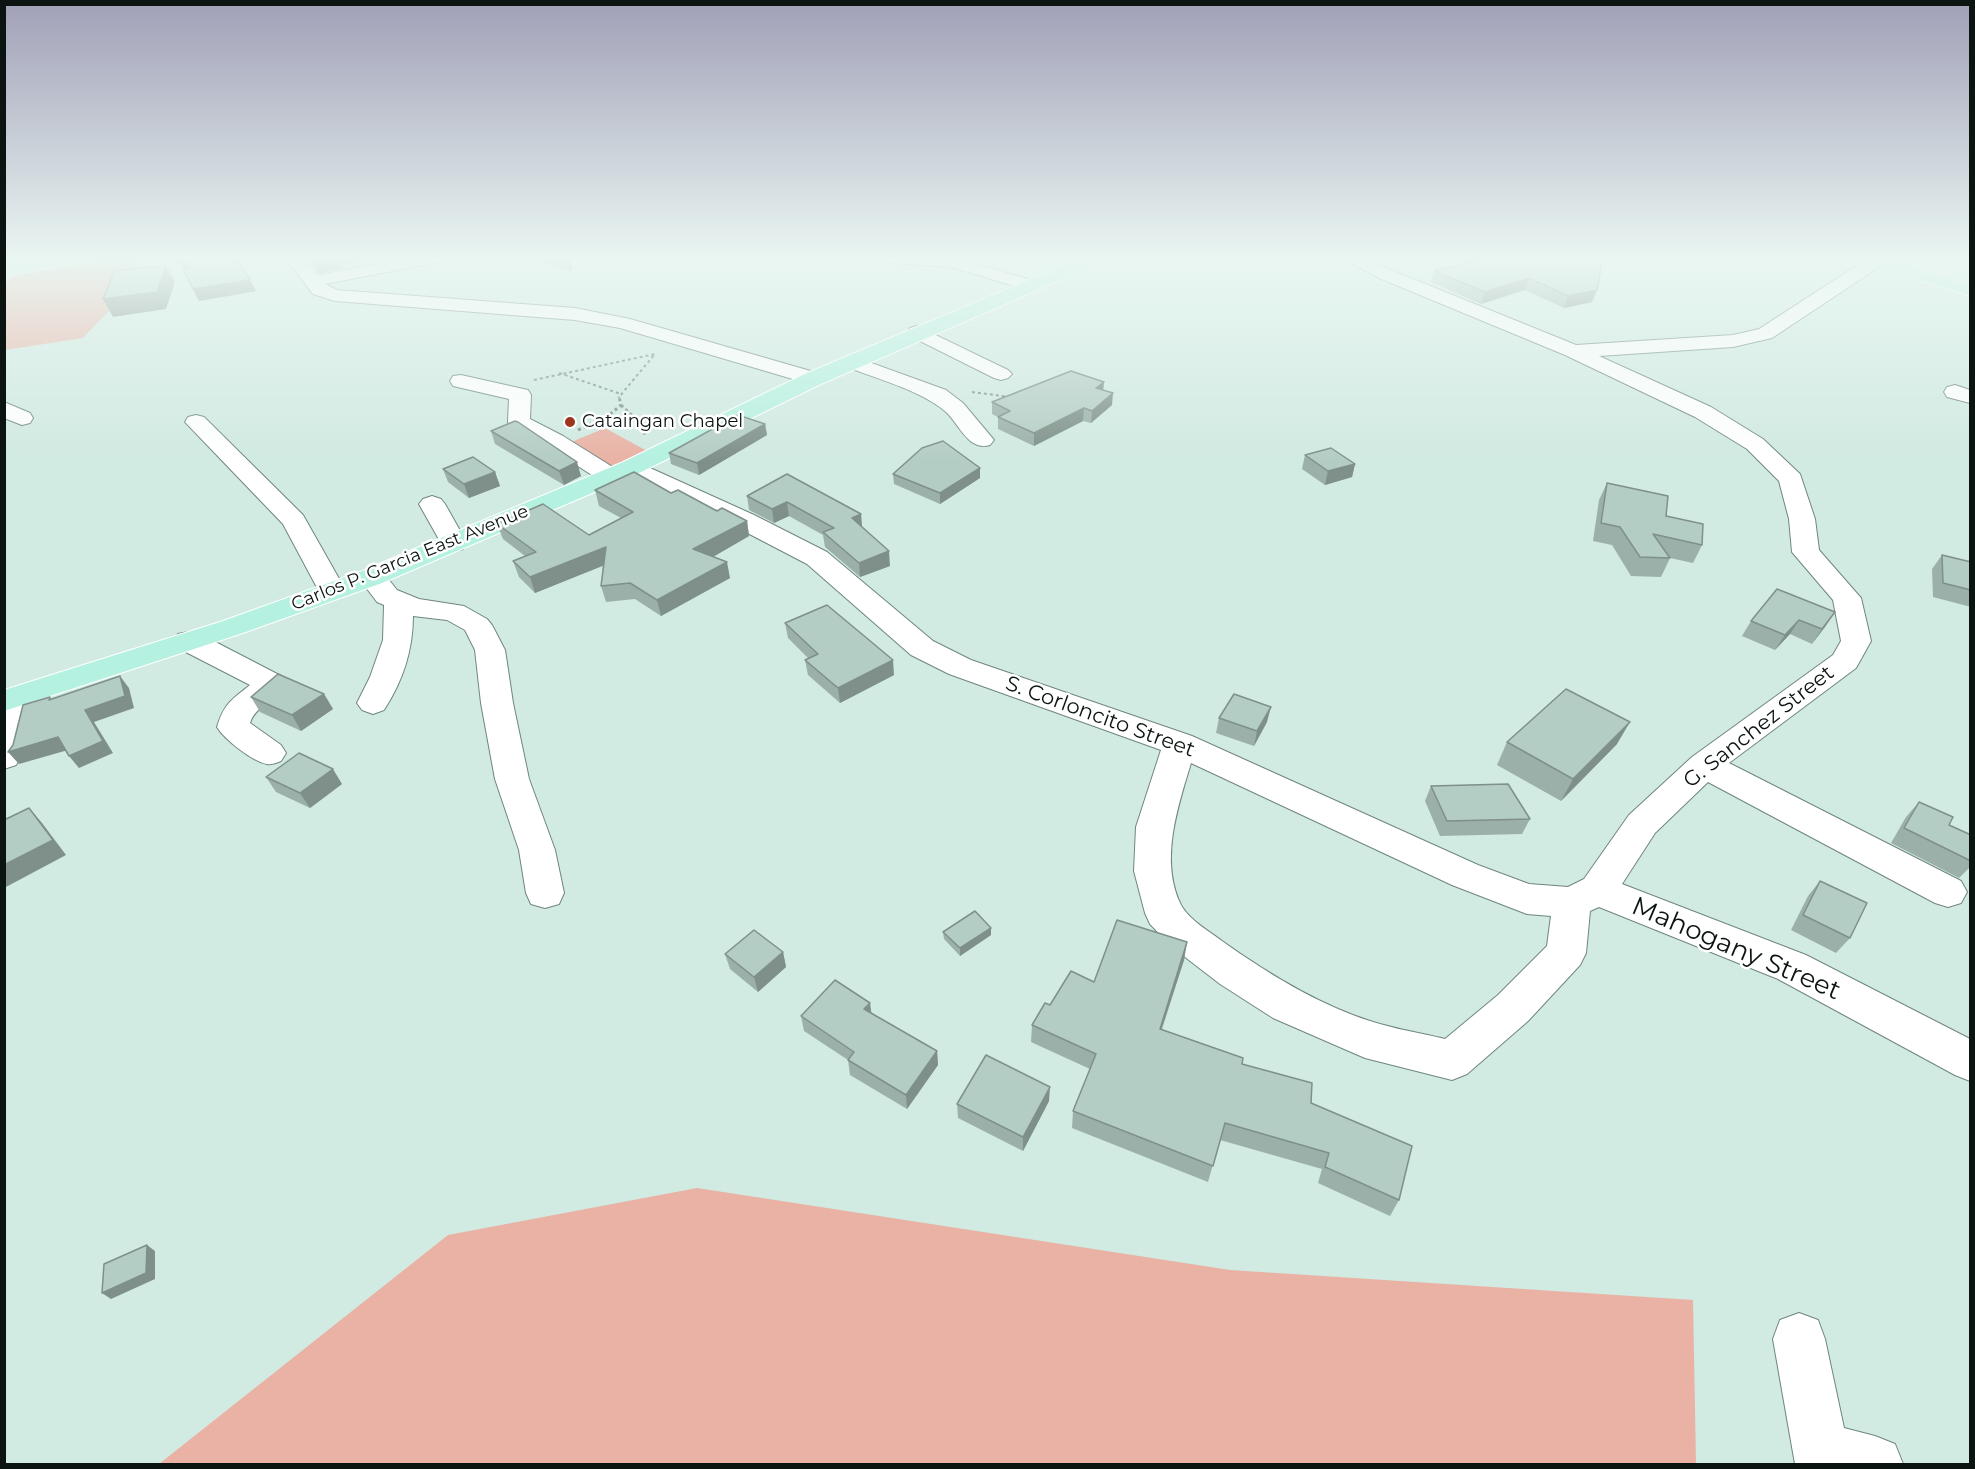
<!DOCTYPE html>
<style>
body{margin:0}
#map{position:relative;width:1975px;height:1469px;overflow:hidden;background:#d1eae2;font-family:Montserrat,sans-serif}
canvas{display:block}
.frame{position:absolute;inset:0;border:6px solid #0b1411;pointer-events:none}
</style>
<div id="map">
<canvas width="1975" height="1469"></canvas>
<div class="frame"></div>
</div>
<script>
const ctx = document.querySelector('canvas').getContext('2d');
ctx.lineJoin = 'round';
function fillPath(path, color) { ctx.fillStyle = color; ctx.fill(path, 'evenodd'); }
function strokePath(path, color, width, dash) { ctx.strokeStyle = color; ctx.lineWidth = width; ctx.lineCap = dash ? 'butt' : 'round'; ctx.setLineDash(dash || []); ctx.stroke(path); }
function drawText(font, color, halo, rows, align = 'center') {
  ctx.font = font + ' Montserrat,sans-serif'; ctx.lineWidth = 5; ctx.setLineDash([]); ctx.textBaseline = 'middle'; ctx.strokeStyle = halo; ctx.fillStyle = color; for (const [text, x, y, turn = 0] of rows) {
    ctx.save(); ctx.translate(x, y); ctx.rotate((+turn || 0) * Math.PI / 180); ctx.textAlign = isNaN(turn) ? turn : align; if (halo) ctx.strokeText(text, 0, 0); ctx.fillText(text, 0, 0); ctx.restore();
  }
}
const built = new Path2D(`
 M302,256H419L319,276Z`);
const green = new Path2D(`
 M121,256H136L144,274L113,287L109,311L83,338L5,350L4,284L13,276Z
 M605,428L649,452L612,468L569,443Z
 M697,1188L1230,1270L1693,1300L1696,1464H159L448,1235Z`);
const pathFar1 = new Path2D(`
 M559,373L618,393L619,398
 M534,380L655,354L619,397
 M972,392L1010,397`);
const path = new Path2D(`
 M621,405L643,426L645,436
 M578,430L608,416L621,405L619,397`);
const minor = new Path2D(`
 M284,256H302L318,275L419,256H452L450,260L444,261L325,284L337,290L575,308L630,319L821,374L824,379L821,384L813,385L620,328L575,320L335,301L313,294Z
 M885,256L953,257L1034,281L1037,285L1034,289L1028,290L951,267L892,263L886,262L883,258Z
 M1342,256H1363L1391,270L1576,345L1733,335L1759,329L1870,257H1882L1885,261L1882,265L1772,338L1733,347L1599,356L1711,407L1763,439L1800,474L1815,519L1819,550L1861,598L1871,641L1856,668L1729,763L1961,881L1967,892L1961,903L1948,907L1935,903L1708,782L1655,833L1622,884L1806,955L1970,1039V1081L1955,1075L1778,979L1599,907L1590,911L1586,953L1580,965L1528,1021L1467,1074L1452,1080L1365,1058L1273,1018L1220,984L1172,947L1150,924L1145,913L1134,871L1136,827L1161,750L949,674L911,655L807,564L736,527L621,473L618,468L621,463L630,461L639,463L754,515L827,552L933,641L971,660L1192,736L1478,865L1529,884L1568,887L1584,879L1629,815L1692,757L1833,655L1841,641L1833,600L1792,552L1789,519L1779,481L1747,449L1695,417L1565,355L1379,278L1345,260ZM1191,763L1452,885L1527,914L1551,916L1547,946L1498,995L1445,1039C1421,1033 1394,1029 1370,1021C1317,1004 1267,973 1222,941C1209,931 1189,920 1181,905C1159,861 1178,806 1191,763Z
 M917,326L1008,370L1012,374L1008,378L1001,380L994,378L910,336L907,332L910,328Z
 M852,356L946,390L963,403L994,440L990,445C968,451 960,425 946,412C921,390 876,379 845,366L842,362L845,358Z
 M461,375L528,390L531,395L530,419L563,436L619,471L622,476L619,481L610,483L601,481L547,446L511,427L508,422L509,399L453,386L450,381L453,376Z
 M1955,385L1970,390V403L1947,397L1944,392L1947,387Z
 M4,402L30,413L33,418L30,423L22,425L4,418Z
 M196,415L204,417L303,515L346,591L342,597L332,599L322,597L283,524L185,422L188,417Z
 M432,496L441,499L445,504L467,543L463,549L454,551L445,549L441,543L419,504L423,499Z
 M372,569L382,571L397,590L419,599L464,606L487,619L492,625L505,650L513,703L529,779L555,850L564,893L559,904L545,908L531,904L526,893L519,850L495,779L481,703L475,650L465,630L447,620L413,616C413,650 403,681 384,710L373,714L362,710L357,703L370,677L383,640L384,605L377,602L358,577L362,571Z
 M189,632L200,634L283,677L288,684C278,699 255,706 250,723L281,745L286,753L281,761C276,763 271,765 267,764C253,762 224,739 217,727C224,704 231,700 250,685L178,648L174,641L178,634Z
 M19,686L30,689L35,696L21,757L16,765L4,769V694L8,689Z
 M1799,1313L1818,1320L1825,1339L1844,1428L1875,1436L1895,1444L1903,1464H1795L1773,1339L1780,1320Z`);
const major = new Path2D(`
 M59,256H94L91,260L85,261L4,276V266Z
 M1086,256H1109L1106,260L821,384L639,473L382,583L243,633L4,711V690L223,621L362,571L621,463L805,374Z
 M1855,256H1879L1970,285V296L1857,260Z`);
const wall = new Path2D(`
 M171,256H252L237,259L256,291L199,301L183,269L173,260Z
 M306,256H385L340,265L342,268L319,273Z
 M521,256H569L572,269L571,271Z
 M1145,256H1179L1164,262Z
 M1492,256L1592,302L1564,308L1525,290L1481,304L1431,282L1434,271Z
 M1103,390L1112,405L1091,423L1083,421L1034,446L998,429V417L992,414V402Z
 M765,424L767,435L699,475L671,464L669,453Z
 M491,431L581,476L564,485L495,444Z
 M1305,455L1355,464L1352,477L1325,485L1302,469Z
 M443,469L495,472L500,486L469,498L448,482Z
 M787,474L861,514L862,527L890,566L860,577L825,547L823,535L789,516L774,523L749,510L747,496Z
 M893,474L980,478L940,504L894,484Z
 M1607,483L1666,516L1702,545L1693,563L1670,558L1661,577L1631,576L1612,545L1593,541L1599,500Z
 M595,490L671,493L747,521L749,536L713,557L730,578L661,616L635,599L606,602L601,586L603,565L535,593L519,577L513,561L525,556L503,539L497,524L589,535L621,518L599,506Z
 M1942,555L1971,562V607L1933,597L1932,569Z
 M1835,612L1812,644L1790,634L1775,650L1742,636L1751,621Z
 M785,623L894,675L840,703L808,675L805,660L809,659L788,638Z
 M324,694L333,709L301,731L260,712L251,697Z
 M1219,718L1267,722L1254,746L1216,733Z
 M1507,742L1617,744L1561,801L1497,765Z
 M266,777L342,784L310,808L276,792Z
 M1431,786L1530,819L1522,834L1440,836L1425,801Z
 M1919,802L1949,825L1971,835V866L1959,878L1891,843L1906,817Z
 M1820,881L1850,938L1836,953L1791,930L1808,896Z
 M943,932L991,935L960,956L944,939Z
 M1187,942L1184,960L1162,1029L1242,1064L1311,1103L1399,1200L1390,1216L1318,1183L1322,1169L1220,1140L1208,1182L1072,1128L1073,1111L1090,1069L1031,1042L1032,1025L1050,1005L1094,982Z
 M783,952L786,967L758,992L730,969L725,954Z
 M871,1013L937,1051L938,1065L907,1109L850,1075L848,1060L804,1031L801,1016Z
 M1049,1101L1023,1151L958,1118L957,1104Z`);
const shadedWall = new Path2D(`
 M234,256H252L236,259Z
 M327,256H385L340,265L342,268L319,273L313,258Z
 M388,256H407L390,259Z
 M568,256H569L572,269L571,271L567,257Z
 M1165,256H1179L1164,262Z
 M166,265L175,282L166,309L113,317L103,299Z
 M1529,278L1525,290L1481,304L1485,292Z
 M250,280L256,291L199,301L193,289Z
 M1597,290L1592,302L1564,308L1568,296Z
 M1104,382L1103,394L1096,388Z
 M1113,393L1112,405L1091,423L1092,411Z
 M1084,408L1083,421L1034,446V433Z
 M765,424L767,435L699,475L697,463Z
 M577,462L581,476L564,485L559,471Z
 M1355,464L1352,477L1325,485L1328,471Z
 M980,468V478L940,504V493Z
 M495,472L500,486L469,498L464,484Z
 M787,502L789,516L774,523L772,509Z
 M861,514L862,528L852,518Z
 M747,521L749,536L697,566L693,549Z
 M606,547L610,563L535,593L530,577Z
 M889,551L890,566L860,577L859,563Z
 M727,562L730,578L661,616L657,600Z
 M1835,612L1825,627L1812,644L1822,629Z
 M1799,620L1790,634L1775,650L1785,635Z
 M893,660L894,675L840,703L838,688Z
 M120,676L129,688L134,708L94,722L113,753L79,768L69,756L85,710Z
 M324,694L333,709L301,731L292,715Z
 M1271,707L1267,722L1254,746L1257,731Z
 M1630,722L1617,744L1561,801L1573,779Z
 M58,737L68,750L19,764L8,752Z
 M333,769L342,784L310,808L300,793Z
 M29,808L42,823L66,855L4,888V865Z
 M991,928V935L960,956V948Z
 M1187,942L1184,960L1156,1046L1160,1029Z
 M783,952L786,967L758,992L754,977Z
 M870,1003L872,1017L864,1009Z
 M937,1051L938,1065L907,1109L906,1095Z
 M1050,1087L1049,1101L1023,1151V1137Z
 M147,1245L155,1251V1279L111,1299L102,1293Z`);
const building = new Path2D(`
 M175,256H235L250,280L193,289L183,269L190,268Z
 M311,256H327L313,258Z
 M1492,256H1603L1597,290L1568,296L1529,278L1485,292L1434,271Z
 M166,265L157,292L103,299L115,271Z
 M1071,371L1104,382L1096,388L1113,393L1092,411L1084,408L1034,433L998,417L1010,411L992,402Z
 M738,415L765,424L697,463L669,453Z
 M515,421L518,422L577,462L559,471L491,431Z
 M943,441L980,468L940,493L893,474L922,448Z
 M1331,448L1355,464L1328,471L1305,455Z
 M473,457L495,472L464,484L443,469Z
 M634,472L671,493L678,490L717,511L722,508L747,521L693,549L727,562L657,600L630,583L601,586L606,547L530,577L513,561L536,552L497,524L543,504L589,535L633,512L595,490Z
 M787,474L861,514L852,518L889,551L859,563L823,532L834,528L787,502L772,509L747,496Z
 M1607,483L1668,496L1666,516L1703,524L1702,545L1653,534L1670,558L1640,557L1620,527L1601,523Z
 M1942,555L1971,562V590L1943,583Z
 M1777,589L1835,612L1822,629L1799,620L1785,635L1751,621Z
 M827,605L893,660L838,688L805,660L818,654L785,623Z
 M278,674L324,694L292,715L251,697Z
 M120,676L125,696L85,710L103,741L69,756L58,737L8,752L13,745L23,705L50,697L49,700Z
 M1566,689L1630,722L1573,779L1507,742Z
 M1234,694L1271,707L1257,731L1219,718Z
 M299,753L333,769L300,793L266,777Z
 M1508,784L1530,819L1447,821L1431,786Z
 M1919,802L1953,817L1949,825L1971,835V861L1904,828Z
 M29,808L53,840L4,865V820Z
 M1820,881L1867,903L1850,938L1803,915Z
 M975,911L991,928L960,948L943,932Z
 M1117,920L1187,942L1160,1029L1243,1058L1242,1064L1312,1083L1311,1103L1412,1146L1399,1200L1325,1167L1329,1153L1225,1123L1213,1166L1073,1111L1096,1054L1032,1025L1045,1003L1050,1005L1071,971L1094,982Z
 M754,930L783,952L754,977L725,954Z
 M835,980L870,1003L864,1009L937,1051L906,1095L848,1060L854,1052L801,1016Z
 M986,1055L1050,1087L1023,1137L957,1104Z
 M147,1245L146,1273L102,1293L104,1264Z`);
const markers = [
 [570,422,6,"#9d351e"]
];
const farPoinames = [
 ["Cataingan Chapel",582,422]
];
const farStreetnames = [
 ["Carlos P. Garcia East Avenue",410,558,-22]
];
const streetNames = [
 ["S. Corloncito Street",1100,717,20],
 ["G. Sanchez Street",1759,727,-38]
];
const nearStreetnames = [
 ["Mahogany Street",1736,949,23]
];
fillPath(built, '#c1e4d8');
fillPath(green, '#e9b2a5');
strokePath(minor, '#6f867e', 2);
strokePath(major, '#fff', 2);
strokePath(pathFar1, '#81948e', 2, [3, 3]);
strokePath(path, '#81948e', 3, [3, 3]);
fillPath(minor, '#fff');
fillPath(major, '#b5f1e0');
fillPath(wall, '#9bb0a9');
fillPath(shadedWall, '#7e9089');
fillPath(building, '#b4cdc4');
strokePath(building, '#7e9089', 1.5);
const sky = ctx.createLinearGradient(0, 0, 0, 461);
sky.addColorStop(0, '#a0a0b7');
sky.addColorStop(0.56, '#eaf6f2');
sky.addColorStop(1, '#eaf6f200');
ctx.fillStyle = sky;
ctx.fillRect(0, 0, 1975, 461);
for (const [x, y, r, color] of markers) { const dot = new Path2D(); dot.arc(x, y, r, 0, 2 * Math.PI); ctx.fillStyle = color; ctx.fill(dot); strokePath(dot, '#fff', 2); }
drawText('18px', '#0b1411', '#fff', farPoinames, 'left');
drawText('18px', '#0b1411', '#fff', farStreetnames);
drawText('21px', '#0b1411', '#fff', streetNames);
drawText('26px', '#0b1411', '#fff', nearStreetnames);
</script>
